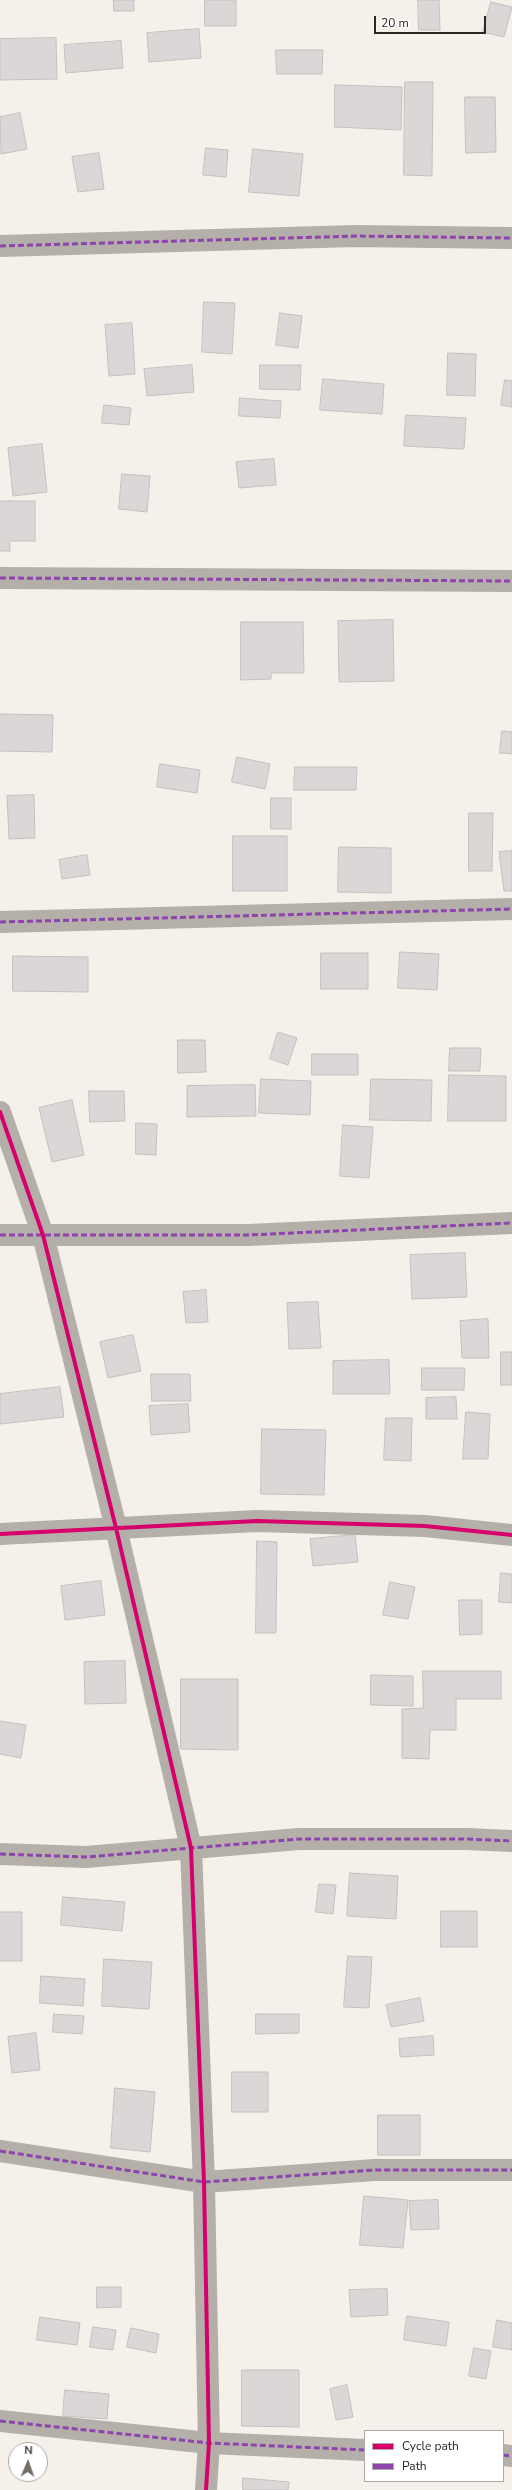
<!DOCTYPE html>
<style>
body{margin:0}
#map{position:relative;width:512px;height:2490px;overflow:hidden;background:#f6f0eb;font-family:"Nunito Sans",sans-serif}
canvas{display:block}
.legend{position:absolute;left:364px;top:2430px;width:140px;height:52px;box-sizing:border-box;background:#fff;border:1px solid #aaa9a7;margin:0;padding:5px 7px;list-style:none;font-size:12px;color:#2b2723}
.legend li{display:flex;align-items:center;gap:8px;height:20px}
.legend b{width:20px;border:1px solid #aaa9a7}
.north{position:absolute;left:8px;top:2442px;width:40px;height:40px;box-sizing:border-box;background:#fff;border:1px solid #aaa9a7;border-radius:50%;rotate:2deg;font-size:11px;font-weight:700;line-height:16px;text-align:center;color:#2b2723}
.north::after{content:'';display:block;margin:auto;width:14px;height:18px;background:#726d69;clip-path:polygon(50% 0,100% 100%,50% 72%,0 100%)}
.scale{position:absolute;left:374px;top:16px;width:112px;height:18px;box-sizing:border-box;border:2px solid #2b2723;border-top:0;padding-left:5px;font-size:12px;line-height:14px;white-space:nowrap;color:#2b2723;-webkit-text-stroke:3px #fff;paint-order:stroke}
</style>
<div id="map">
<canvas width="512" height="2490"></canvas>
<ul class="legend">
<li><b style="height:5px;background:#d6006c"></b>Cycle path</li>
<li><b style="height:5px;background:#8e44ad"></b>Path</li>
</ul>
<div class="north">N</div>
<div class="scale">20 m</div>
</div>
<script>
const ctx = document.querySelector('canvas').getContext('2d');
ctx.lineJoin = 'round';
function fillPath(path, color) { ctx.fillStyle = color; ctx.fill(path, 'evenodd'); }
function strokePath(path, color, width, dash) { ctx.strokeStyle = color; ctx.lineWidth = width; ctx.lineCap = dash ? 'butt' : 'round'; ctx.setLineDash(dash || []); ctx.stroke(path); }
const building = new Path2D(`
 M114,0H134V11H114Z
 M205,0H236V26H205Z
 M418,0H439L440,30H419Z
 M491,2L512,7L504,37L483,32Z
 M199,29L201,58L149,62L147,33Z
 M56,38L57,79L0,80V39Z
 M121,41L123,68L66,73L64,45Z
 M276,50H323L322,74H277Z
 M405,82H433L432,176L404,175Z
 M335,85L402,87L401,130L335,127Z
 M465,97H495L496,152L466,153Z
 M20,113L27,149L1,154L0,117Z
 M206,148L228,150L226,177L203,175Z
 M253,149L303,154L299,196L249,192Z
 M99,153L104,189L78,192L72,157Z
 M204,302L235,303L232,354L202,352Z
 M280,313L302,316L298,348L276,345Z
 M132,323L135,374L109,376L105,325Z
 M448,353L476,354L475,396L447,395Z
 M192,365L194,392L147,396L144,369Z
 M260,365H301L300,390L260,389Z
 M323,379L384,384L382,414L320,410Z
 M505,380L512,381V407L501,405Z
 M240,398L281,401L280,418L239,416Z
 M104,405L131,408L129,425L102,423Z
 M406,415L466,418L464,449L404,446Z
 M42,444L47,492L13,496L8,448Z
 M274,459L276,485L239,488L236,462Z
 M122,474L150,476L147,512L119,509Z
 M0,501H35V541H10V551H0Z
 M393,620L394,681L339,682L338,621Z
 M241,622H303L304,673H271V679L241,680Z
 M0,714L53,715L52,752L0,751Z
 M502,731L512,732V754L500,753Z
 M237,757L270,764L265,789L232,782Z
 M160,764L200,770L197,793L157,787Z
 M295,767H357L356,790H294Z
 M34,795L35,838L9,839L7,796Z
 M271,798H291V829H271Z
 M469,813H493L492,871H469Z
 M233,836H287V891H233Z
 M339,847L391,848V893L338,892Z
 M512,851V891H504L499,852Z
 M87,855L90,875L62,879L59,860Z
 M400,952L439,954L437,990L398,988Z
 M321,953H368V989H321Z
 M13,956L88,957V992L13,991Z
 M278,1032L297,1038L288,1065L270,1059Z
 M178,1040H205L206,1072L178,1073Z
 M450,1048H481L480,1071H449Z
 M312,1054H358V1075H312Z
 M449,1075L506,1076V1121H448Z
 M261,1079L311,1081L310,1115L259,1113Z
 M371,1079L432,1080L431,1121L370,1120Z
 M255,1085L256,1116L187,1117V1086Z
 M89,1091H124L125,1121L90,1122Z
 M72,1100L84,1155L52,1162L39,1108Z
 M136,1123L157,1124L156,1155L136,1154Z
 M343,1125L373,1127L369,1178L340,1176Z
 M465,1253L467,1297L412,1299L410,1255Z
 M206,1290L208,1322L186,1323L183,1292Z
 M318,1302L321,1348L289,1349L287,1303Z
 M488,1319L489,1358H462L460,1321Z
 M133,1335L141,1371L108,1378L100,1342Z
 M501,1352H512V1385H501Z
 M389,1360L390,1394H333V1361Z
 M422,1368H465L464,1390H422Z
 M151,1374H190L191,1401H152Z
 M60,1387L64,1417L0,1424V1394Z
 M456,1397L457,1419H426V1398Z
 M188,1404L190,1432L151,1435L149,1406Z
 M466,1412L490,1414L488,1459H463Z
 M386,1418H412L411,1461L384,1460Z
 M262,1429L326,1430L324,1495L261,1494Z
 M355,1535L358,1562L313,1566L310,1539Z
 M257,1541L277,1542L276,1633H256Z
 M501,1573L512,1574V1603L499,1602Z
 M101,1581L105,1615L65,1620L61,1586Z
 M390,1582L415,1587L408,1619L383,1615Z
 M459,1600H482V1634L460,1635Z
 M125,1661L126,1703L85,1704L84,1662Z
 M423,1671H501V1699H456V1730H430L429,1759L402,1758V1709L423,1708Z
 M371,1675L413,1676V1706L371,1705Z
 M181,1679H238V1750L181,1749Z
 M0,1721L26,1725L21,1758L0,1754Z
 M350,1873L398,1876L396,1919L347,1916Z
 M319,1884L336,1885L333,1914L316,1912Z
 M63,1897L125,1902L122,1931L61,1925Z
 M441,1911H477V1947H441Z
 M0,1912H22V1961H0Z
 M348,1956L372,1957L369,2008L344,2007Z
 M104,1959L152,1962L149,2009L102,2006Z
 M41,1976L85,1979L83,2006L40,2003Z
 M420,1998L424,2021L391,2027L386,2005Z
 M54,2014L84,2016L82,2034L53,2032Z
 M256,2014H299V2033L256,2034Z
 M36,2033L40,2070L12,2073L8,2037Z
 M433,2036L434,2055L400,2057L399,2039Z
 M232,2072H268V2112H232Z
 M115,2088L155,2092L150,2152L111,2148Z
 M378,2115H420V2155H378Z
 M364,2196L408,2200L403,2248L360,2245Z
 M438,2200L439,2229L411,2230L409,2201Z
 M97,2287H121V2307L97,2308Z
 M387,2289L388,2315L351,2317L349,2290Z
 M407,2316L449,2322L446,2346L404,2340Z
 M40,2317L80,2323L77,2345L37,2340Z
 M497,2320L512,2323V2350L493,2347Z
 M93,2327L116,2330L113,2350L90,2347Z
 M131,2328L159,2334L156,2353L127,2347Z
 M474,2348L491,2351L486,2379L469,2376Z
 M242,2370H299V2427L242,2426Z
 M347,2385L353,2417L336,2420L330,2389Z
 M65,2390L109,2394L107,2419L63,2416Z
 M243,2478L289,2482L288,2490H243Z`);
const street = new Path2D(`
 M0,246L356,236L512,238
 M0,578L512,581
 M0,922L512,909
 M0,1112L43,1235L116,1528L191,1848L204,2182L209,2443L206,2490
 M0,1235H248L512,1223
 M0,1534L257,1521L425,1526L512,1535
 M0,1854L86,1857L299,1839H466L512,1841
 M0,2151L204,2182L375,2170H512
 M0,2421L209,2443L365,2450
 M503,2455L512,2456`);
const quiet = new Path2D(`
 M0,246L356,236L512,238
 M0,578L512,581
 M0,922L512,909
 M0,1235H248L512,1223
 M0,1854L86,1857L299,1839H466L512,1841
 M0,2151L204,2182L375,2170H512
 M0,2421L209,2443L365,2450
 M503,2455L512,2456`);
const cycleway = new Path2D(`
 M0,1112L43,1235L116,1528L191,1848L204,2182L209,2443L206,2490
 M0,1534L257,1521L425,1526L512,1535`);
fillPath(building, '#dad7d6');
strokePath(building, '#c4c0c0', 1);
strokePath(street, '#b5afaa', 22);
strokePath(quiet, '#8e44ad', 3, [6, 3]);
strokePath(cycleway, '#d6006c', 4);
</script>
